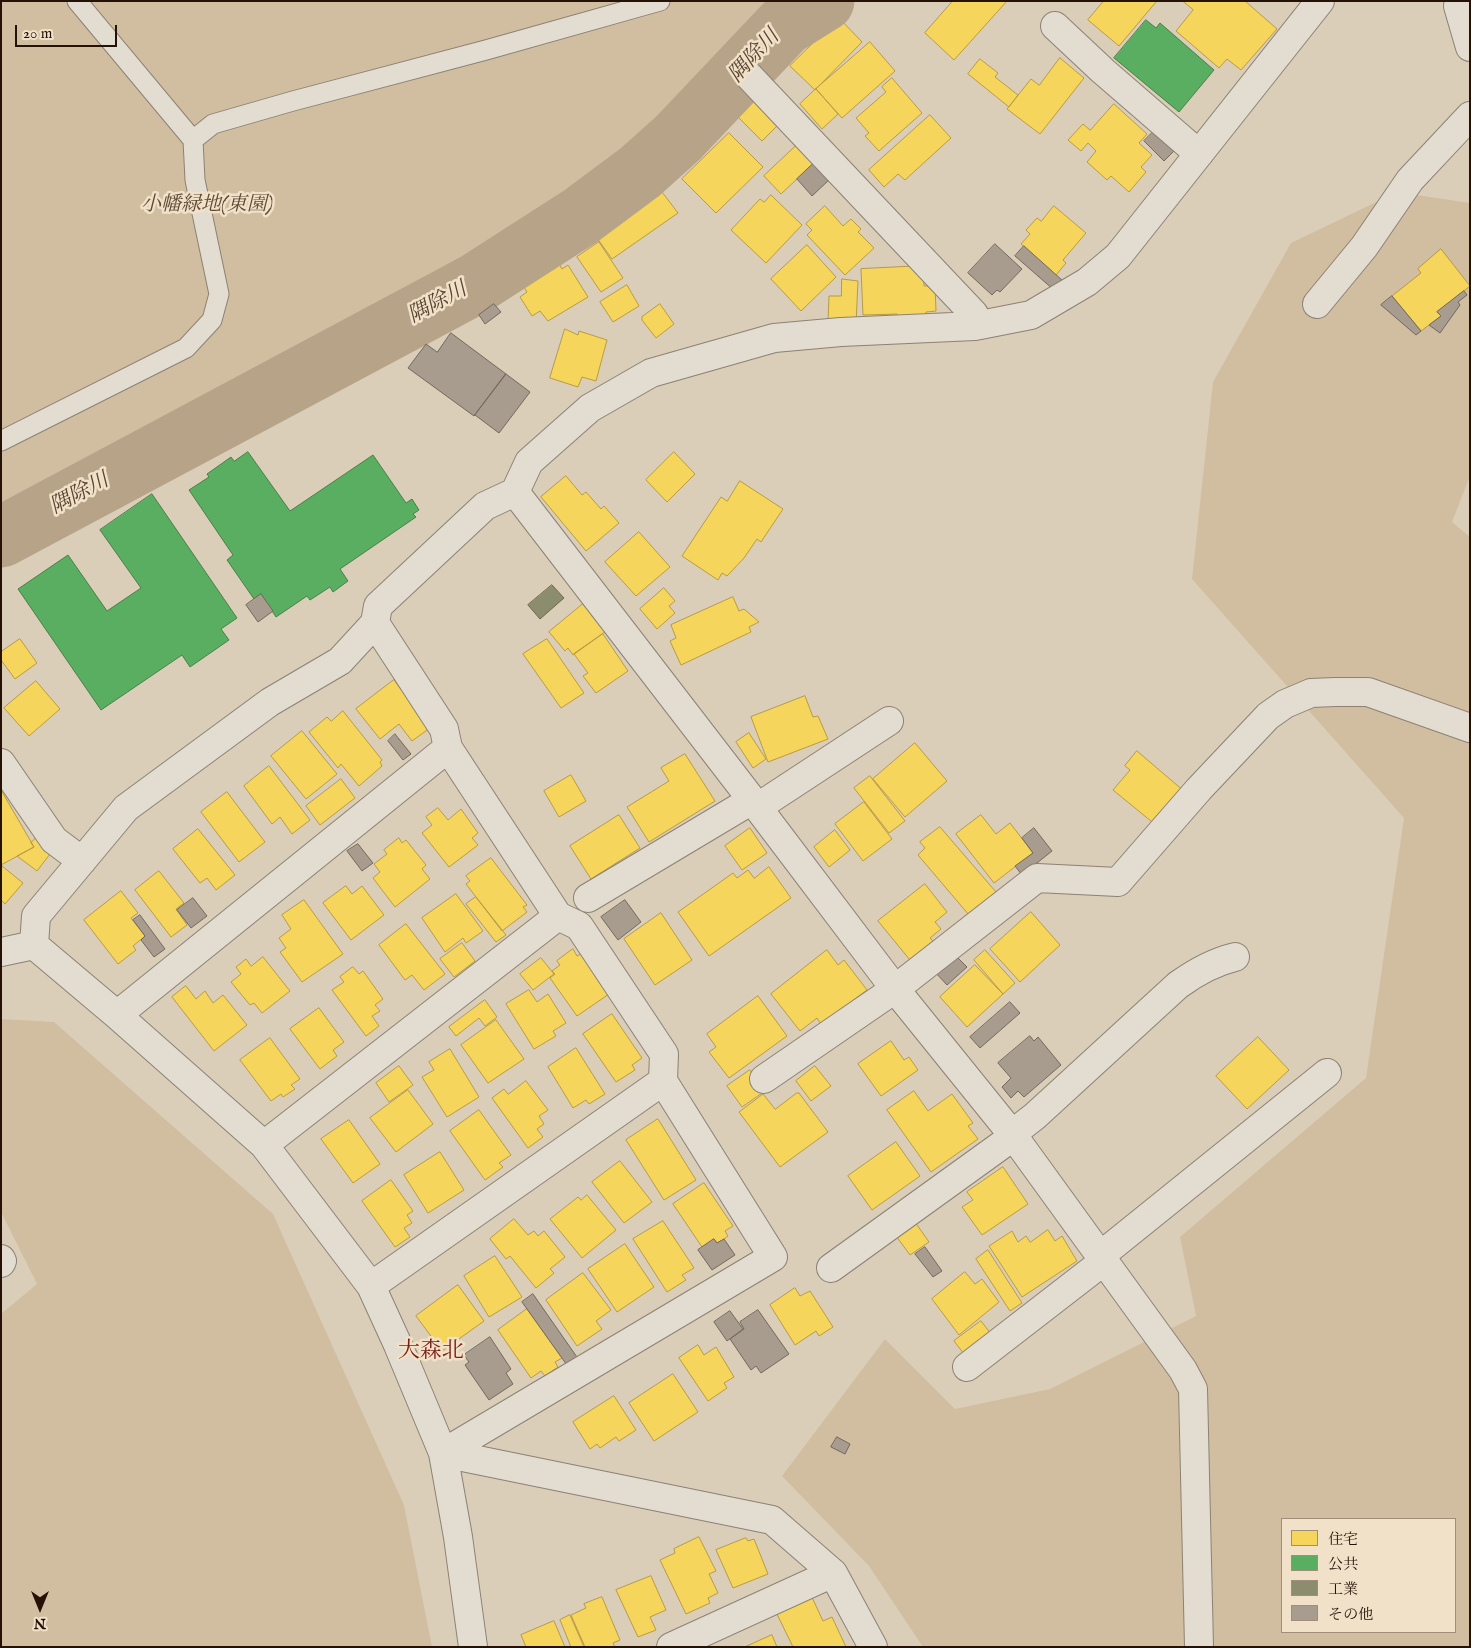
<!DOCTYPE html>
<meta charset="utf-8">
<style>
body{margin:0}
#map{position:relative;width:1471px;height:1648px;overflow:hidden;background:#dbceb8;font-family:"IM FELL English","Noto Serif JP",serif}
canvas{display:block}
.frame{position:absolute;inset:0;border:2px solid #261107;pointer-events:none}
.legend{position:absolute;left:1281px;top:1518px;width:175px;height:115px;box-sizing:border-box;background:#f1e1c8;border:1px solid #a08e7b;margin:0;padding:6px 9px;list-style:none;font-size:15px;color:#261107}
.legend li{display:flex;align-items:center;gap:10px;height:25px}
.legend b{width:25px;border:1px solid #a08e7b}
.north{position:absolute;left:15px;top:1583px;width:50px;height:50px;-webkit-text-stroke:4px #f1e1c8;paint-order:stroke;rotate:180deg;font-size:14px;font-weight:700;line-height:20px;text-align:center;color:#261107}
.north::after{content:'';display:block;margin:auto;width:18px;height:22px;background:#261107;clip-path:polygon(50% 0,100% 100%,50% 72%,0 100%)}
.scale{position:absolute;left:15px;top:25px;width:102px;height:22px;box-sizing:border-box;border:2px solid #261107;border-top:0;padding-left:6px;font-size:15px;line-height:18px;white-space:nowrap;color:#261107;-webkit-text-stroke:4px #f1e1c8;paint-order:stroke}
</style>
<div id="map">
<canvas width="1471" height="1648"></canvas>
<div class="frame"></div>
<ul class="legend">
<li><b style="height:14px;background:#f6d55c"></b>住宅</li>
<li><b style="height:14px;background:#5aae61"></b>公共</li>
<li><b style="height:14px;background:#8c8c6e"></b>工業</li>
<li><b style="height:14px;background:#a79c8e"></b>その他</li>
</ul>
<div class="north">N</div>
<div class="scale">20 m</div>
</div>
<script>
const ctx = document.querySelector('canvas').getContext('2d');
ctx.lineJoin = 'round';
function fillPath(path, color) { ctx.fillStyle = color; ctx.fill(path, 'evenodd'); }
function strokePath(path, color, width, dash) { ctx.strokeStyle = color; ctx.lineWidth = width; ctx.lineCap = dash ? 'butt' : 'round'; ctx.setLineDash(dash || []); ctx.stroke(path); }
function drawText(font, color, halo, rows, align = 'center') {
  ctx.font = font + ' "IM FELL English","Noto Serif JP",serif'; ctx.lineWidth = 5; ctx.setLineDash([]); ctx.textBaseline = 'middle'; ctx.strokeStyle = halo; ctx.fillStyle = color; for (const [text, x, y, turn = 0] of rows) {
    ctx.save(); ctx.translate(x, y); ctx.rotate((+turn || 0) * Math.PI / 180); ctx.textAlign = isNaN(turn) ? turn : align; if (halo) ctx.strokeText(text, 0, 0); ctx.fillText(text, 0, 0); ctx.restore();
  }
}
const green = new Path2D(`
 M1,1H798L751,17L737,79L702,138L592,224L430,321L1,546Z
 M1397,192L1470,203V476L1452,522L1470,537V1647H923L869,1566L782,1476L885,1339L955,1409L1050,1389L1196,1316L1180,1237L1366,1078L1404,818L1192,579L1213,382L1291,243ZM1282,1519H1455V1632H1282Z
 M1,1019L54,1022L273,1214L404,1505L432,1647H1V1314L37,1284L1,1212Z`);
const homes = new Path2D(`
 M953,1H1007L954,60L925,33Z
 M1104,1H1155L1156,2L1119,46L1088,20Z
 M1183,1H1245L1277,29L1241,70L1227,59L1219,68L1176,31L1193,10Z
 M839,18L862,42L815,90L790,66Z
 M870,42L895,71L842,118L816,89Z
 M1060,58L1084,78L1040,134L1007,109L1031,79L1039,85Z
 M980,59L998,73L995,77L1018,95L1009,107L968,74Z
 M892,78L922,113L879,151L865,136L869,133L856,118L886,92L882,87Z
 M816,89L838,114L822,129L800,104Z
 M752,97L779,124L762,141L735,114Z
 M1114,104L1147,134L1139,143L1152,155L1141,167L1146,172L1129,192L1111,176L1107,180L1087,162L1096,151L1088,143L1081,151L1068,140L1083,124L1090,130Z
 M930,115L951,138L905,180L898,174L884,187L869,170Z
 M729,133L763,167L716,213L682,179Z
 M797,145L814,163L781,194L764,176Z
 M662,192L678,213L612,259L597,238Z
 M771,195L802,225L766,263L731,230L760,199L764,202Z
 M825,206L843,226L851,219L861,229L858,232L874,248L845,275L807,235L812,230L806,224Z
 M1054,206L1086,233L1063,260L1066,263L1056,275L1021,244L1030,234L1026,230L1037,218L1041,221Z
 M599,242L623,278L601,292L577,257Z
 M807,245L836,277L801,311L771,279Z
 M1441,249L1470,286L1437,312L1441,316L1421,331L1392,296L1421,273L1418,269Z
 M558,262L562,269L568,265L588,297L548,321L540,311L532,316L520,297L527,292L522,284Z
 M923,266L924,286H935L936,311L926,312V316L897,318V314L863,315L861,269Z
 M842,279L858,281L856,324L828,322L829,296H841Z
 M627,285L639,306L613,322L600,302Z
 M660,304L674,324L656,338L642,320V317Z
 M565,329L578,335L579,331L607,340L596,381L582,377L578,387L550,378Z
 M674,452L695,474L667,502L646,480Z
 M566,476L582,495L586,492L601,509L604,506L619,523L586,551L541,497Z
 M740,481L783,509L761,542L757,539L744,558L727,576L722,573L718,580L682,556L721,497L727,501Z
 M639,532L670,567L636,596L605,562Z
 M664,588L675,601L669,606L675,613L657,629L640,609Z
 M733,597L739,611L744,609L759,622L749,627L751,632L681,665L670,641L676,638L671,625Z
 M583,604L606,631L573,655L568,648L565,651L549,632Z
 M603,634L628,671L596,693L583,676L588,673L574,654Z
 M20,639L37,663L15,679L1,660V652Z
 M547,639L584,693L561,708L523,654Z
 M394,680L430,728L412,741L399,724L380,739L356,709Z
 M36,681L60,709L29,736L4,708Z
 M805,696L813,717L818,716L828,739L768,762L751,717Z
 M343,711L382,760L380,762L382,766L359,786L341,764L338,768L309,732L327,717L331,721Z
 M302,731L337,774L306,799L271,756Z
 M749,733L766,759L753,768L736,742Z
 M915,743L947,781L905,817L873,779Z
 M1137,751L1185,792L1157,826L1113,790L1130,770L1125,766Z
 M685,754L715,801L649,842L627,807L669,781L661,768Z
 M269,766L310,820L292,834L280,817L272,824L244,786Z
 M571,775L586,801L559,817L544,791Z
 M870,776L905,821L889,833L854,788Z
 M341,779L355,798L320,825L306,806Z
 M1,790L34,847L1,865Z
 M227,792L265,842L239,862L201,812Z
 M864,802L892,839L863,861L835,824Z
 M438,808L448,820L461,809L478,833L472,838L478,845L449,867L422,833L432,825L426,817Z
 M619,815L640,848L591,879L570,846Z
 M981,815L996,834L1010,823L1033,853L994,883L956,834Z
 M940,827L996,892L969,915L918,855L925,848L920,842Z
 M750,828L767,853L742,870L725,846Z
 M198,829L235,875L216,890L207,878L200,883L173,849Z
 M835,830L850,850L829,867L814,847Z
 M37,837L50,854L37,871L17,856L34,847L31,843Z
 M399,838L402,843L406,840L426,865L422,869L430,879L395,907L373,878L380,872L374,864L387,854L384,850Z
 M491,858L527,905L523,907L527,912L502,931L466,884L470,881L466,876Z
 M2,866L23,883L5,904L1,900Z
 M769,867L791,898L709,956L678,912L733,873L737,878L748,870L754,878Z
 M159,871L184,903L176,909L187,925L171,937L135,890Z
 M925,884L947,912L935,922L941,929L930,938L933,941L910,960L878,921Z
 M346,886L352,894L362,886L384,915L351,940L323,903Z
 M121,891L138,913L131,918L145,936L133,946L136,950L118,964L84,920Z
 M456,894L483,931L466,943L463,938L445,952L422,918Z
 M476,897L506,935L496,942L466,904Z
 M304,900L343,954L302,982L280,952L286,948L279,938L291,929L282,915Z
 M1031,912L1060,945L1020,982L990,949Z
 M661,913L692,960L655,985L624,939Z
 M406,924L445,974L424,990L412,975L405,980L379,945Z
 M462,943L475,961L454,977L440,959Z
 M573,949L577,956L581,954L609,994L577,1016L550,978L555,974L552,971L560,965L557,961Z
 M827,950L838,965L844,960L867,990L821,1024L817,1018L800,1031L771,994Z
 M985,950L1015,983L1003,994L974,960Z
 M263,957L290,991L262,1013L254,1003L250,1005L231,982L241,974L236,967L246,959L251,966Z
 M541,958L554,974L533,990L520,974Z
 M975,965L1003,994L967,1027L940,997Z
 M353,967L359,974L363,971L383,999L375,1005L380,1011L372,1016L379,1026L366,1036L332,990L344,982L340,977Z
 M186,986L196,999L205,991L213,1003L223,995L247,1025L214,1051L172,997Z
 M529,990L537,1002L548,994L566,1023L553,1031L556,1036L534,1049L506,1004Z
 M758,996L787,1036L729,1078L709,1052L716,1047L707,1034Z
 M485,1000L497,1017L485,1026L479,1018L456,1036L449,1027Z
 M319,1008L344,1042L333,1050L337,1056L320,1069L290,1029Z
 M612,1014L642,1058L632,1065L635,1070L616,1082L583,1034Z
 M496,1020L524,1059L488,1083L461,1045Z
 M1258,1037L1289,1070L1247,1109L1216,1076Z
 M270,1038L300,1079L291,1085L295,1089L283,1097L281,1094L271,1101L240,1060Z
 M891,1041L904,1060L909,1057L918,1070L881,1096L858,1064Z
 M576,1048L605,1094L589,1104L586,1100L573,1108L548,1067Z
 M450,1049L479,1097L447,1117L422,1077L434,1070L429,1062Z
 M399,1066L413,1085L389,1102L376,1083Z
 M815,1066L831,1086L811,1101L796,1081Z
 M750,1070L765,1091L742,1107L727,1086Z
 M526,1081L548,1110L539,1116L544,1124L537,1129L543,1137L528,1148L492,1098L504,1089L508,1094Z
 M408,1090L433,1124L396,1152L370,1118Z
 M914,1091L928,1111L952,1094L973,1123L968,1126L978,1139L931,1172L887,1110Z
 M797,1093H799L828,1132L780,1167L739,1112L763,1094L775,1109Z
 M479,1110L511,1155L499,1163L503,1167L485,1180L450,1131Z
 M658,1119L696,1180L664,1200L626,1140Z
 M349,1120L380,1164L353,1183L321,1139Z
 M896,1142L920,1176L872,1210L848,1176Z
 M440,1152L464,1190L428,1213L404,1175Z
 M620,1161L652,1202L624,1223L592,1182Z
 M1003,1167L1028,1204L982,1235L962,1207L973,1200L967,1192Z
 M391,1180L413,1211L407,1215L412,1223L404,1228L410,1237L395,1247L362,1201Z
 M704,1183L733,1226L725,1231L728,1236L724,1239L717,1243L714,1239L702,1247L673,1204Z
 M587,1195L616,1230L582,1258L550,1219L578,1197L581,1200Z
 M514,1219L528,1235L534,1231L538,1236L544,1231L565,1257L550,1269L554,1273L536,1288L510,1256L506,1259L490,1239Z
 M663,1221L694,1268L682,1275L686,1280L667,1292L633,1239Z
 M915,1222L929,1242L910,1255L896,1236Z
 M1048,1230L1055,1241L1062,1236L1077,1261L1022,1297L989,1246L1012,1231L1018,1242L1026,1236L1030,1242Z
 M625,1244L654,1287L617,1312L588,1269Z
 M988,1250L1022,1303L1010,1311L976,1259Z
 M495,1256L522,1297L489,1317L464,1276Z
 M965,1272L975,1284L982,1279L999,1302L959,1335L932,1299Z
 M583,1273L611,1310L596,1321L602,1329L577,1346L546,1300Z
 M458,1285L484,1321L442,1351L416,1316Z
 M795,1288L800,1296L810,1291L833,1327L819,1336L816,1331L795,1345L770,1305Z
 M527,1309L562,1358L555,1362L558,1367L545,1376L541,1371L531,1378L498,1330Z
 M981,1321L991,1334L964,1354L954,1341Z
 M698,1345L704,1355L716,1347L734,1377L724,1383L727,1388L708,1401L679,1358Z
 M673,1374L698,1412L654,1441L629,1403Z
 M614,1396L636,1430L619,1441L616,1437L600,1448L597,1444L590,1449L573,1422Z
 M699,1537L716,1571L709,1574L718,1593L708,1598L710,1603L686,1614L660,1560L675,1553L674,1549Z
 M746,1538L748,1541L754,1539L768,1574L733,1588L716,1550Z
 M651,1576L666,1610L650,1617L656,1630L638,1637L616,1590Z
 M810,1593L823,1621L832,1617L846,1647H793L775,1610Z
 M602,1597L620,1640L613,1643L615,1647H585L571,1615L586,1608L584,1604Z
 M570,1615L584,1647H571L560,1620Z
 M554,1621L565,1647H526L521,1635Z
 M772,1635L777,1647H745Z`);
const public = new Path2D(`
 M1146,20L1156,28L1160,23L1214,70L1179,112L1114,58Z
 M248,452L290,511L373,455L406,503L412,499L419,510L413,514L416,517L340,569L348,581L333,592L330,587L310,600L307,596L276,617L261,594L254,599L227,560L233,555L189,490L209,477L207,474L231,457L234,461Z
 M152,494L237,618L221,629L229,640L190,667L182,655L101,710L18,589L68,555L107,611L141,588L100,530Z`);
const industry = new Path2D(`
 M552,585L564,598L540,619L528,605Z`);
const river = new Path2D(`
 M1,537L475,284L581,216L640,172L678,138L784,26L824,1`);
const building = new Path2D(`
 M1155,130L1175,150L1164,161L1144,141Z
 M814,163L830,179L812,196L797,179Z
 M995,244L1022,269L1000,292L997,290L992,295L968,273Z
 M1024,246L1063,281L1054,290L1015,256Z
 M1464,291L1467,295L1458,302L1460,305L1440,333L1429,325L1441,316L1437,312Z
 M1392,296L1421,331L1416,335L1381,305Z
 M494,304L501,312L485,324L479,315Z
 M451,333L506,374L474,416L408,368L426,344L437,352Z
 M506,374L530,392L499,433L475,415Z
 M261,594L273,611L258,622L246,605Z
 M395,734L411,754L403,760L388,741Z
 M1034,828L1052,851L1022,875L1015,866L1033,853L1022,838Z
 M358,844L373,863L362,871L347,851Z
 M193,898L207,916L191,928L177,910Z
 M625,900L641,922L618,940L601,917Z
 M140,915L165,949L154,957L141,940L145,936L133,920Z
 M954,954L967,967L947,985L935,972Z
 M1010,1002L1020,1013L980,1048L970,1037Z
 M1030,1036L1034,1041L1038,1037L1061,1065L1024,1097L1018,1091L1011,1098L1002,1087L1011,1078L998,1063Z
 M714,1239L717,1243L724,1239L735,1255L712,1270L698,1250Z
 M925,1247L942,1271L933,1277L915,1254Z
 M533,1294L579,1360L569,1368L522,1302Z
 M758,1310L789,1354L761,1373L756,1366L751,1370L730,1339L744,1329L740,1322Z
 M730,1311L743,1329L727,1341L714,1322Z
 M490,1337L511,1369L506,1373L513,1384L489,1400L465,1365L469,1362L464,1355Z
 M837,1437L850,1444L845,1454L831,1447Z`);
const service = new Path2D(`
 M193,140L213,124L293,101L486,50L660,1
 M1,441L186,348L212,320L219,294L195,180L193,140L77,1`);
const minor = new Path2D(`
 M1461,1L1458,6L1470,47
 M1055,26L1103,71L1199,154
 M749,76L974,314L975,326
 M1317,304L1364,247L1410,180L1470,116
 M515,492L752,800L895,989L1012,1134L1183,1370L1193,1389L1199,1647
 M375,623L444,729L448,748
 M1,763L54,840L82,861
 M758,807L889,721
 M588,898L752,800
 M34,945L36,916L126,808L270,702L340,661L375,623L378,606L485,506L515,492L529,462L590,408L651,373L774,338L841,332L975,326L1031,315L1087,282L1118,256L1320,1
 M34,945L117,1015L264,1145L371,1286L398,1345L443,1453L458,1537L473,1647
 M1,952L34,945
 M117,1015L448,748L558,916L264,1145
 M764,1079L895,989L1037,878L1118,882L1199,789L1268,716L1285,704L1311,693L1335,692H1368L1470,728
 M1012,1134L1035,1116L1178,985C1196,972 1214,962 1235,957
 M1100,1256L1327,1073
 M1,1259L2,1261L1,1263
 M831,1268L1014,1136
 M371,1286L663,1081
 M967,1367L1104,1261
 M443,1453L773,1257L663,1081L664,1054L579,926L558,916
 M443,1453L772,1520L833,1573L873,1647
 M671,1647L833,1573`);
const parkNames = [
 ["小幡緑地(東園)",207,206]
];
const waterNames = [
 ["隅除川",755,57,-47],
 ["隅除川",438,304,-28],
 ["隅除川",80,495,-28]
];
const quarterNames = [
 ["大森北",431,1352]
];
fillPath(green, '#d1bea1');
fillPath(homes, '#f6d55c');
strokePath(homes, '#b89a42', 1);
fillPath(public, '#5aae61');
strokePath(public, '#4a7f46', 1);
fillPath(industry, '#8c8c6e');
strokePath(industry, '#6d674f', 1);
strokePath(river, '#b7a388', 61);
fillPath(building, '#a79c8e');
strokePath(building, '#72685c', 1);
strokePath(service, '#8b8274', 21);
strokePath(minor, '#8b8274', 30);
strokePath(service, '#e3dcd1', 19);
strokePath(minor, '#e3dcd1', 28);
drawText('italic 20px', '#5f4936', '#f1e1c8', parkNames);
drawText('italic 21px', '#5a4432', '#f1e1c8', waterNames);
drawText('22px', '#7a1f14', '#f1e1c8', quarterNames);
</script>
